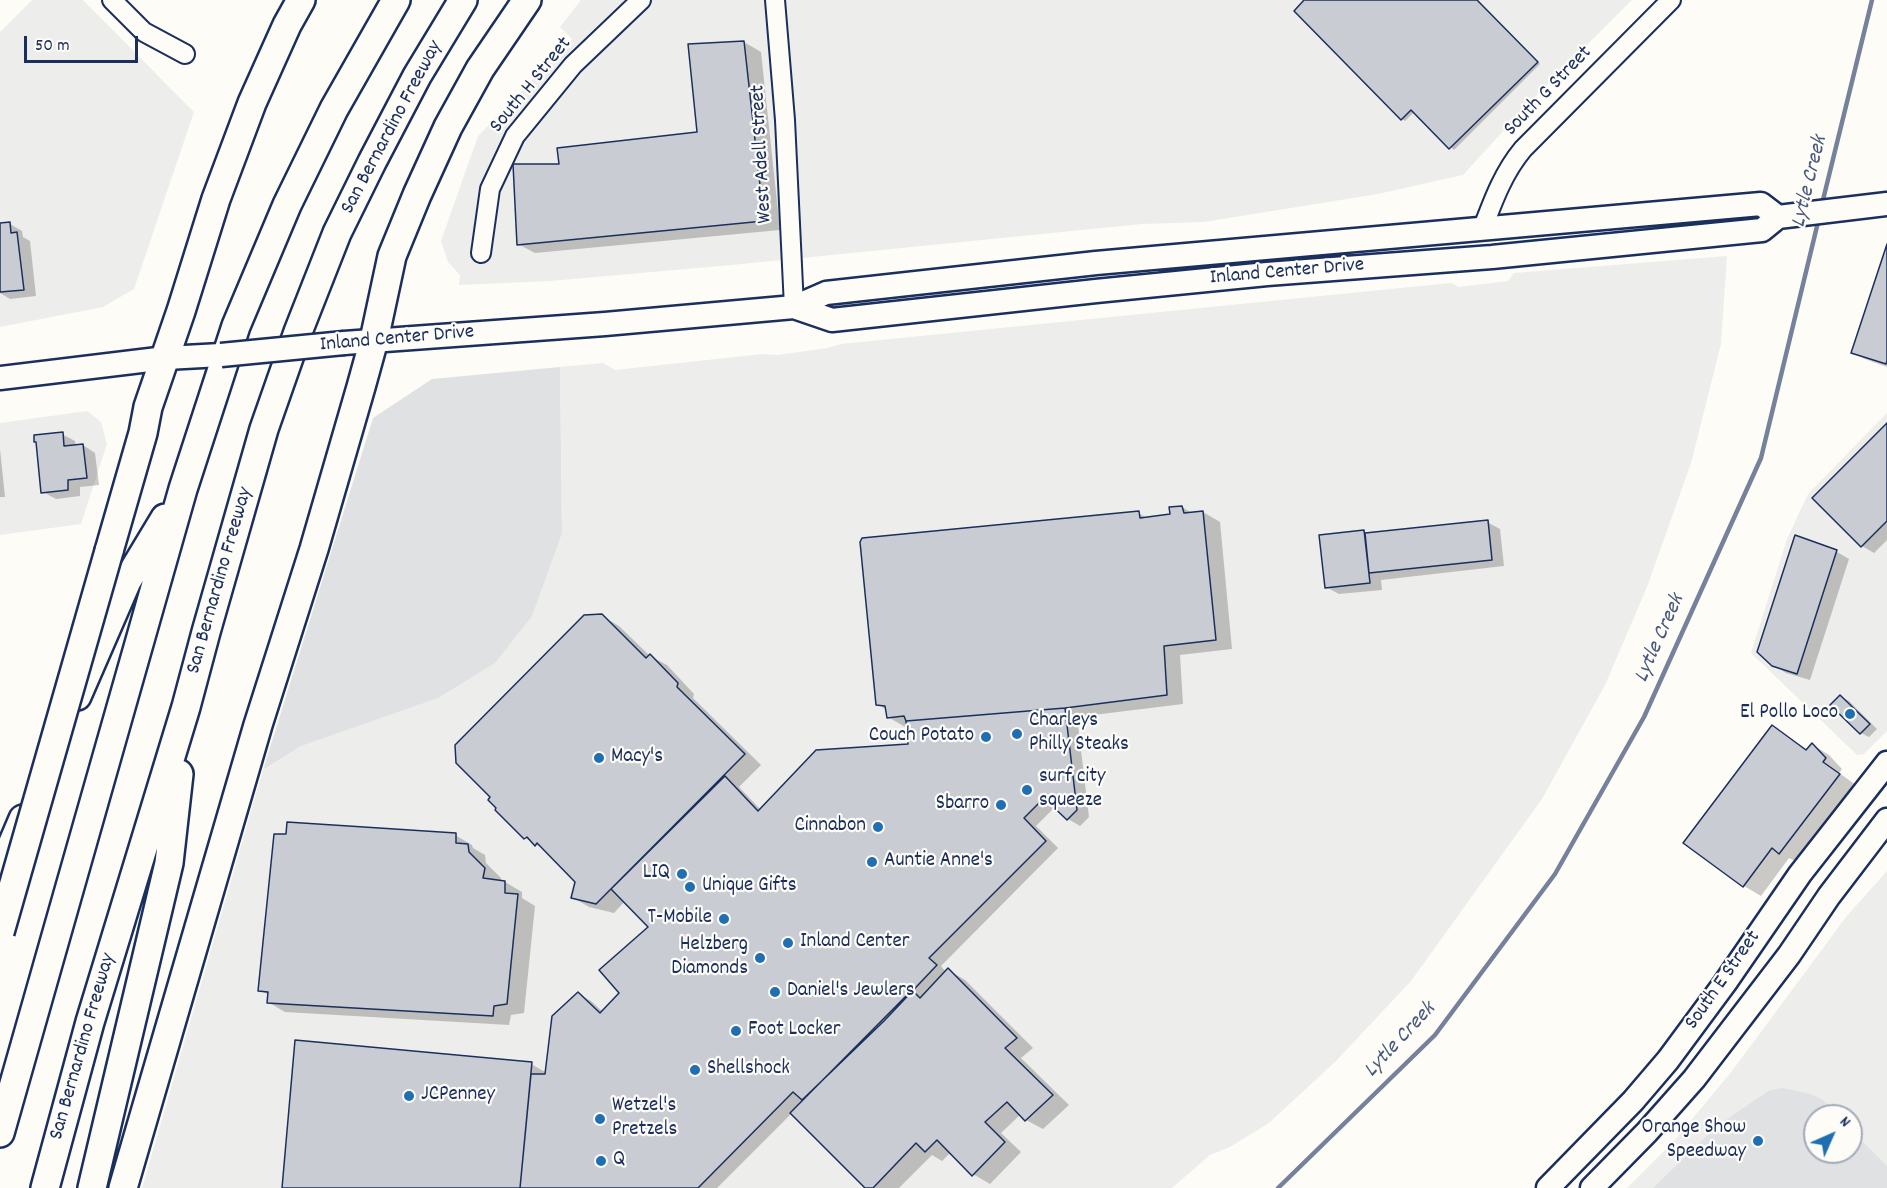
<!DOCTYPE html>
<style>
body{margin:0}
#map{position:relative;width:1887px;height:1188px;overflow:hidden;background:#fdfcf7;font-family:Dekko,sans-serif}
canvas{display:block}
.north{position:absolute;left:1803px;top:1104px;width:60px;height:60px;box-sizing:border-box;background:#fdfcf7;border:2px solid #a3aaba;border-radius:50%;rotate:45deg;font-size:16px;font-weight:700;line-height:24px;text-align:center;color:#1b2f5e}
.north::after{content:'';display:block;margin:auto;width:21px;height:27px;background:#1f6fb2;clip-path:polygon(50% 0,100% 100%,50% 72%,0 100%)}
.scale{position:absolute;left:24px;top:36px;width:114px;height:27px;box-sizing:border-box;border:3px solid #1b2f5e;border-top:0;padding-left:8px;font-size:18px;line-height:21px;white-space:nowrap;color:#1b2f5e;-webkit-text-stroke:4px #fdfcf7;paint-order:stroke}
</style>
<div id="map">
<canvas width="1887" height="1188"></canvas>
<div class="north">N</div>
<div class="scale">50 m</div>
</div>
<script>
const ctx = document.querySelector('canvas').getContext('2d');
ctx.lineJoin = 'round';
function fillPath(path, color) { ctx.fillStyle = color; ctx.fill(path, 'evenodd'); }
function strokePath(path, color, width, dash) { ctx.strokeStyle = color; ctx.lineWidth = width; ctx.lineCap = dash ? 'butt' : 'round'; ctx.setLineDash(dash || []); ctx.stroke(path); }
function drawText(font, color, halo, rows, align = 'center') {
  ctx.font = font + ' Dekko,sans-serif'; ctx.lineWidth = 4.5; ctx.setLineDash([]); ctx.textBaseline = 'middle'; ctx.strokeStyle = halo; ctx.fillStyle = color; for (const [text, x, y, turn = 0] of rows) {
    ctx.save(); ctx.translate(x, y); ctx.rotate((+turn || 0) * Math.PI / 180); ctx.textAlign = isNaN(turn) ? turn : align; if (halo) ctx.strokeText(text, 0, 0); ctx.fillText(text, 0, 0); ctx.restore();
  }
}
const built = new Path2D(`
 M32,0H83L194,112L134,289L103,307L0,327V32Z
 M581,0H1632L1528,104L1463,175L1378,194L1204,222L1142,224L732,265L550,281L459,285L460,275L448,262L441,241L478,136L572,39L560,27Z
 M1727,256L1721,344L1691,463L1647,587L1605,685L1542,799L1411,981L1336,1061L1269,1123L1230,1147L1210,1155L1172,1188H142L263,770L301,746L562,533L560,367L603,363L615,370L762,354L778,355L827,348L841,344L1451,283L1459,287L1508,281L1514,273Z
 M87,411L101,422L107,444L81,524L0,535V423Z
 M1887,413V731L1864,754L1857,755L1751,653L1787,539L1808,494Z
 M1887,871V1188H1627L1673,1142L1732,1071L1846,917ZM1815,1116H1851V1152H1815Z`);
const green = new Path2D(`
 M560,367L562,533L532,616L495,663L438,698L301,746L263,770L373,418L432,379Z
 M1782,1088C1807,1093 1822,1093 1838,1116H1815V1152H1851V1130L1887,1166V1188H1653L1718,1125L1770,1090Z`);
const shadow = new Path2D(`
 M1306,0H1477L1540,64L1454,150L1414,112L1405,121L1402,119Z
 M744,42L761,52L780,230L535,253L518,244L561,166L699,133Z
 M10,224L22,231L23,237L30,241L36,296L10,299L0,293V225Z
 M1887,249V367L1865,359L1852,352Z
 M1887,426V540L1874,553L1862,546Z
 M62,434L75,441L76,446L83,445L95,453L99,485L80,487V496L56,499L43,492Z
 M0,449L5,497H0Z
 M1182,507L1192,513L1203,512L1220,522L1232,649L1180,655L1183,704L1077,717L1089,817L1080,826L1068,819L1055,807L1036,826L1058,848L941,966L946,972L948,970L965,980L1033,1048L1021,1058L1069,1105L1043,1129L1026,1120L1021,1114L1001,1133L1021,1152L990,1184L973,1174L951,1152L942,1161L932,1155L899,1188H867L792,1113L717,1188H283L531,1064L547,1073L578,994L591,1001L603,1012L621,993L650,927L625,901L614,913L589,907L572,897L576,882L546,850L525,838L602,616L619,626L650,656L667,665L694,694L693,698L761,765L739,787L761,810L909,746L908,727H905L888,717L887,710L877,704L1138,513L1147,518L1171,515Z
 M1487,522L1500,529L1504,566L1381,580L1382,590L1339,594L1326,587L1364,532L1370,534Z
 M1796,537L1837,552L1849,559L1810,680L1786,673L1773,665Z
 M1841,697L1849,701L1877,729L1869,737L1861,733L1832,705Z
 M1773,727L1808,750L1813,745L1829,755L1842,769L1839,773L1856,785L1797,862L1789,858L1761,896L1744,886L1685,843Z
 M455,835L472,845L473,848L485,855L486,863L501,878V882H505L522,892V898L535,906L524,1013L511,1015L509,1025L285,1012L268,1002L269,995L259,990Z`);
const stream = new Path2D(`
 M1822,204L1872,0
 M1278,1188L1435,1035L1555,874L1644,717L1761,458L1819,218`);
const building = new Path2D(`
 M1304,0H1477L1538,62L1449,149L1411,110L1401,120L1294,11Z
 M744,41L764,221L517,245L513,164H559L557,148L697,132L688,44Z
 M10,222L11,233L17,232L24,290L0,292V223Z
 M1887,244V361L1886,364L1851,353Z
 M1887,423V521L1861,547L1812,498Z
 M63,432L64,446L83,444L87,478L68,480V490L41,493L36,442H34V435Z
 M1182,506L1184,513L1203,511L1216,640L1164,646L1167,695L1065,708L906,721L904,716L887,718L885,706L876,705L860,542L862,538L1139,511L1140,518L1170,514L1169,507Z
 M1488,520L1492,560L1369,573L1365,533Z
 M1364,530L1370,583L1325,588L1319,535Z
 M1795,535L1837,550L1797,674L1772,666L1757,652Z
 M602,614L646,658L650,654L678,683L677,687L745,754L596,904L571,898L575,882L537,843L535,846L527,837L524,839L495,810L496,808L488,800L490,797L456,763L455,745L584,615Z
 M1840,695L1870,724L1860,734L1830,705Z
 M1065,708L1077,810L1067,820L1044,798L1024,818L1046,841L929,958L937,965L884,1021L802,1100L793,1092L698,1188H520L531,1074H545L552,1016L578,992L600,1013L619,993L599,970L648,927L611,889L725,776L758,811L816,750L908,744L906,721Z
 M1772,725L1806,750L1812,743L1826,758L1823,762L1840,774L1779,854L1772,848L1743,887L1683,843Z
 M287,822L456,833V843L468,844L469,852L485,868L483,878L505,881V893L518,894L507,1004L494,1006L493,1016L267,1003L268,992L258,991L274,834H286Z
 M948,968L1017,1038L1005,1048L1053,1095L1025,1121L1007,1102L985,1122L1005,1142L972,1176L937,1140L925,1152L916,1143L873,1188H865L790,1113L912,990L920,998Z
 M295,1040L532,1062L520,1188H282Z`);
const minor = new Path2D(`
 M112,0L144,32L185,54
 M775,0L785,120L794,307
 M1482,230C1493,201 1503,173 1523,149L1671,0
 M481,253L490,189L515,136L573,65L641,0`);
const major = new Path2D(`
 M794,307L832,320L1096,291L1267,274L1492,257L1762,230L1778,217L1887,204
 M344,343L605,324L794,307L826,293L1096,263L1761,204L1778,217
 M0,378L166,358L221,355
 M1548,1188L1633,1101L1668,1060L1725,983L1800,874L1887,763
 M1592,1188L1647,1132L1694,1079L1789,955L1829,896L1887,820`);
const highway = new Path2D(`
 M109,551L143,433L148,407L181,311L216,199L252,103L287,25L301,0
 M77,696L127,581L165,518
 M0,873L23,819
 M0,1133L183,489L236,326L287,205L334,109L396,0
 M45,1188L90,1022L186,707L206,632L264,429L298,332L337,233L372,162L417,76L463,0
 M92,1188L169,863L179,774
 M123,1188L258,725L314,549L361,387L374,340L392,256L417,195L448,127L480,69L527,0`);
const majorBridge = new Path2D(`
 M221,355L344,343`);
const highwayBridge = new Path2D(`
 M0,932L109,551`);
const markers = [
 [1850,714,6,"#1f6fb2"],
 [1017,734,6,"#1f6fb2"],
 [986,737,6,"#1f6fb2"],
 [599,758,6,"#1f6fb2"],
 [1027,790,6,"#1f6fb2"],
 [1001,805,6,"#1f6fb2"],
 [878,827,6,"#1f6fb2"],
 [872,862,6,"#1f6fb2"],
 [682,874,6,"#1f6fb2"],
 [690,887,6,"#1f6fb2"],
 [724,919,6,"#1f6fb2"],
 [788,943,6,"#1f6fb2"],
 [760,958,6,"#1f6fb2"],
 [775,992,6,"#1f6fb2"],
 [736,1031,6,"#1f6fb2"],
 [695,1070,6,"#1f6fb2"],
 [409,1096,6,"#1f6fb2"],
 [600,1119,6,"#1f6fb2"],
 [1758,1141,6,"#1f6fb2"],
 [601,1161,6,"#1f6fb2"]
];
const streetNames = [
 ["South H Street",532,86,-51],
 ["South G Street",1549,92,-46],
 ["San Bernardino Freeway",393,128,-62],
 ["West Adell Street",763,154,-93],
 ["Inland Center Drive",1287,273,-5],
 ["Inland Center Drive",397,340,-5],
 ["San Bernardino Freeway",221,581,-74],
 ["South E Street",1724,981,-55],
 ["San Bernardino Freeway",84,1047,-74]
];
const poiNames = [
 ["El Pollo Loco",1838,714,"right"],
 ["Charleys",1029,722],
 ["Philly Steaks",1029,746],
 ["Couch Potato",974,737,"right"],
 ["Macy's",611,758],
 ["surf city",1039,778],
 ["squeeze",1039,802],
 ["Sbarro",989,805,"right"],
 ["Cinnabon",866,827,"right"],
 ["Auntie Anne's",884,862],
 ["LIQ",670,874,"right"],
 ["Unique Gifts",702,887],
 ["T-Mobile",712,919,"right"],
 ["Inland Center",800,943],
 ["Helzberg",748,946,"right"],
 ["Diamonds",748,970,"right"],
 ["Daniel's Jewlers",787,992],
 ["Foot Locker",748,1031],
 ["Shellshock",707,1070],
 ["JCPenney",421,1096],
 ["Wetzel's",612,1107],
 ["Pretzels",612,1131],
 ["Orange Show",1746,1129,"right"],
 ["Speedway",1746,1153,"right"],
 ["Q",613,1161]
];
const waterNames = [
 ["Lytle Creek",1811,182,-76],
 ["Lytle Creek",1661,639,-66],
 ["Lytle Creek",1401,1041,-47]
];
fillPath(built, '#edeeec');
fillPath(green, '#e0e1e3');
fillPath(shadow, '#0003');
strokePath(stream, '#76819c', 4.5);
fillPath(building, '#c9ccd3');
strokePath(building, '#1b2f5e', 1.5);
strokePath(minor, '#1b2f5e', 22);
strokePath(major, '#1b2f5e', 27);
strokePath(highway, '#1b2f5e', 32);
strokePath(minor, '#fdfcf7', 18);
strokePath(major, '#fdfcf7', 22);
strokePath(highway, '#fdfcf7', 27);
strokePath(majorBridge, '#1b2f5e', 27, []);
strokePath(highwayBridge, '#1b2f5e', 32, []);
strokePath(majorBridge, '#fdfcf7', 22);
strokePath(highwayBridge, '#fdfcf7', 27);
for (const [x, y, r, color] of markers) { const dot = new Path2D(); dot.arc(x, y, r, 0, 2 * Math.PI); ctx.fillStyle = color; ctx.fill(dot); strokePath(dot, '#fdfcf7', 2); }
drawText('21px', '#1b2f5e', '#fdfcf7', streetNames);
drawText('21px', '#1b2f5e', '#fdfcf7', poiNames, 'left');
drawText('italic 22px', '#49587d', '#fdfcf7', waterNames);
</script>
